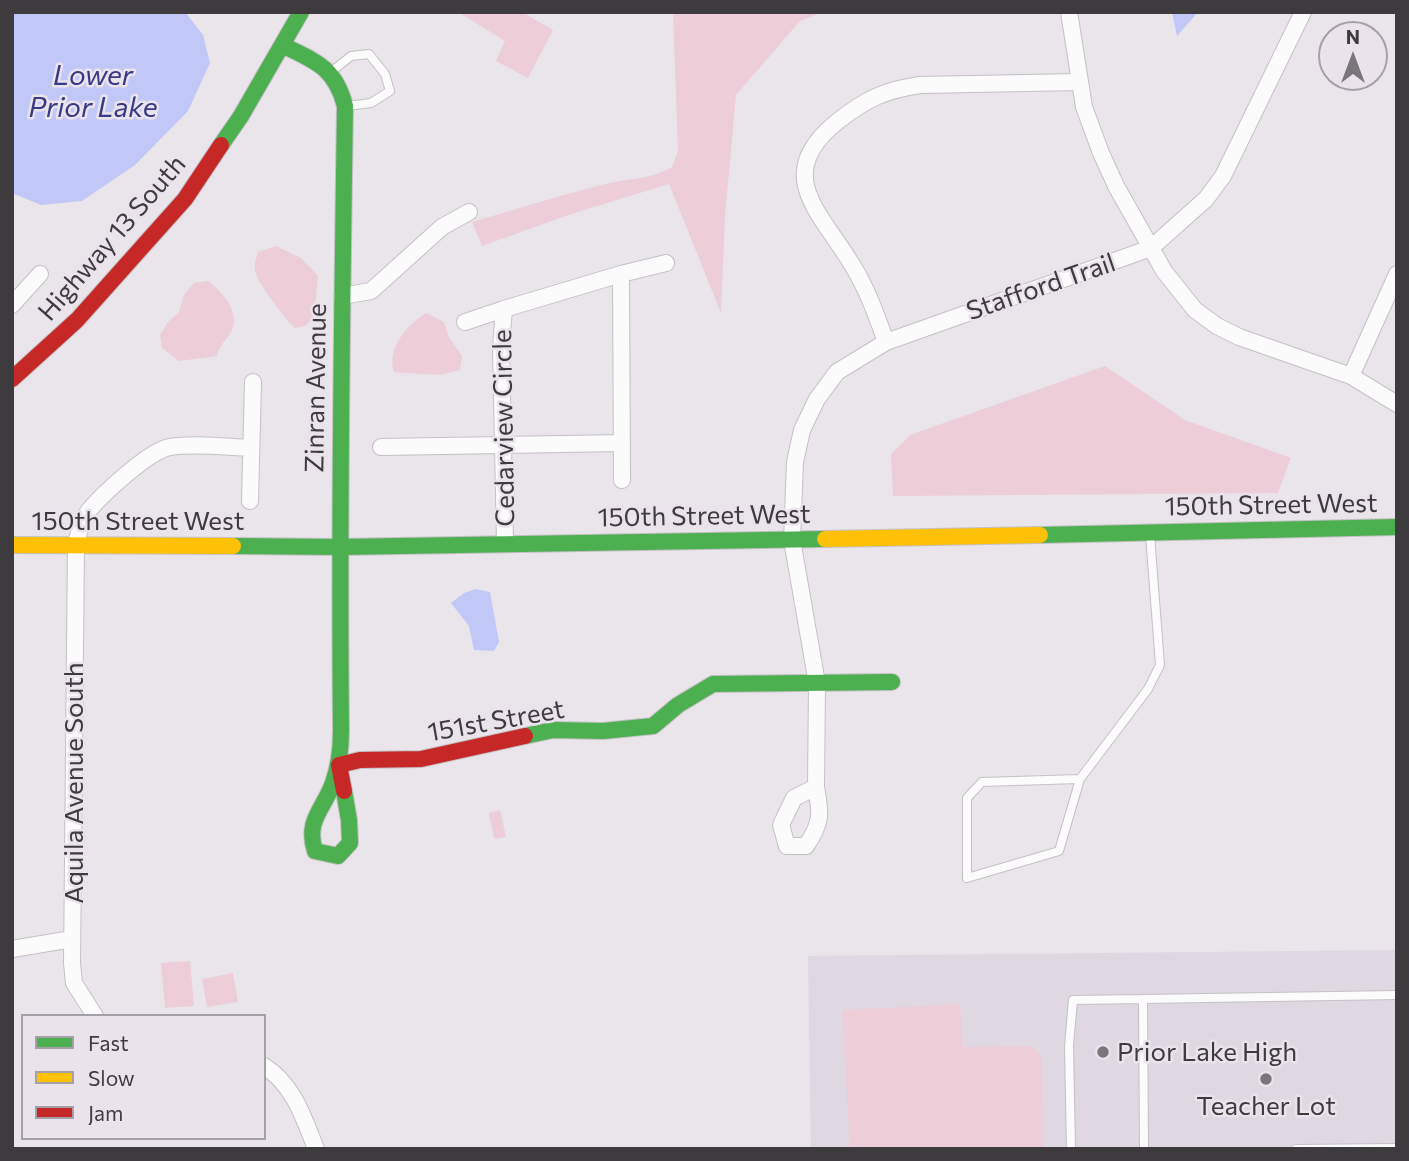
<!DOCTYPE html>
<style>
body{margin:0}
#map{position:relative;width:1409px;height:1161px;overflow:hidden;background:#e9e5ea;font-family:Commissioner,sans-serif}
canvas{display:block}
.frame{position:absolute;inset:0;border:14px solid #3e3b3f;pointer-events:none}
.legend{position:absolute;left:21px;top:1014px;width:245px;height:126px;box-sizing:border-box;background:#eae3ec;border:2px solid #a5a0a7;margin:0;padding:9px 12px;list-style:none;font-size:21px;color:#3e3b3f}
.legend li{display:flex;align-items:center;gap:14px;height:35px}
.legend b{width:35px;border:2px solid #a5a0a7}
.north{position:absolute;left:1318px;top:21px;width:70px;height:70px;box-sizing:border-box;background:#eae3ec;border:2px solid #a5a0a7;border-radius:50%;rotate:0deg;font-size:19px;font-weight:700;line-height:28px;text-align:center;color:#3e3b3f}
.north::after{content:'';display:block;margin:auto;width:24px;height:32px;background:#7a767b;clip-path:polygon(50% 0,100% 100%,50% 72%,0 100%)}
</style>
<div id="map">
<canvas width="1409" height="1161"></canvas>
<div class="frame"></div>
<ul class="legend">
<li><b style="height:9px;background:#4caf50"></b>Fast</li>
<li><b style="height:9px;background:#ffc107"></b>Slow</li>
<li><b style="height:9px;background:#c62828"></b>Jam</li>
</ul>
<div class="north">N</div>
</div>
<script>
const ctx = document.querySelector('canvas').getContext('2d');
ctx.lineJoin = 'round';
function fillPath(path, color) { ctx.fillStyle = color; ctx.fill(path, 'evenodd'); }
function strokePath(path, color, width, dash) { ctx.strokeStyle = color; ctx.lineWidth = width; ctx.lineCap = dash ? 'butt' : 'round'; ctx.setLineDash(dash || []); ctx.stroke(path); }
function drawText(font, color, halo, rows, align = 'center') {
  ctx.font = font + ' Commissioner,sans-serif'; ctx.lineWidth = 5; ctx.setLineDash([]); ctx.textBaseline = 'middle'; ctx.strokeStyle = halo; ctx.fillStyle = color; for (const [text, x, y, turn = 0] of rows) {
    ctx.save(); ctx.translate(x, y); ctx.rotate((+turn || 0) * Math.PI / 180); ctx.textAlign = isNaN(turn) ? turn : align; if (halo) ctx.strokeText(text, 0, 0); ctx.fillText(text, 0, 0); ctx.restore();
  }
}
const built = new Path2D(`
 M1397,950V1149H811L808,956Z`);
const green = new Path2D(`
 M458,12H522L553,30L528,78L496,61L505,41Z
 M673,12H823L800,21L736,95L725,216L721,313L669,184L571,214L482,246L472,222C518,209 563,194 610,183C632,178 652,179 672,167L678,151Z
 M276,246L301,258L318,276L314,315L306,326L295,328C286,320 259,285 256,274C253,266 256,260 258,252Z
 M208,281C221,291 238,308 233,327C230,338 220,342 217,356L179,361L162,348L160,335L168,322L179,312L184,295L194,283Z
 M426,313L444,322L449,337L462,356L460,370L438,375L394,372C386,350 407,324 426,313Z
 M1105,366L1185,420L1291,458L1278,493L893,496L891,454L910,435Z
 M500,810L506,837L494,839L489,813Z
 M190,961L194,1006L165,1008L161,963Z
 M233,973L238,1002L207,1007L202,979Z
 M960,1004L963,1047L1032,1046L1042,1057L1044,1149H850L842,1010Z`);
const water = new Path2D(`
 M12,12H185L203,35L210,63L188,111L135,165L82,201L41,205L12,193Z
 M1172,12H1198L1177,36Z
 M476,589L490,592L499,642L494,651L474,650L469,626L451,603L464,593Z`);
const lane = new Path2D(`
 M331,72L351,56L369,54L385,74L390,91L371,103L347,106
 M1080,779L1059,851L967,878V798L982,782L1080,779L1148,689L1160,665L1150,535
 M1071,1149L1069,1046L1073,1000L1143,999
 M1144,1149L1143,999L1397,995
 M1296,1149L1397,1148`);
const street = new Path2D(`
 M1069,12L1084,107L1101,153L1116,186L1164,271L1195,310L1217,326L1239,337L1351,376L1397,404
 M621,274L666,263
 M342,296L371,291L442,227L469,212
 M12,305L40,274
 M465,322L504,309
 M886,342C877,317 868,291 854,268C822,213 770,175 838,121C866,99 885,90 920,85L1078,82
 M1351,376L1397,274
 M381,447L622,443
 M250,501L253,382
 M505,543L501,347L504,309L621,274L622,480
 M816,787C821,813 822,823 806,846H787L781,825L794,798L816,787L817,683L792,540L795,462L802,430L817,399L837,372L886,342L1151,248L1206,199L1223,176L1303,12
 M12,949L72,939
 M95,1016L74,983L72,963L76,544C79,532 82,519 90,509C104,493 150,450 170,447C196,443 225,447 251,448
 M264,1066C293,1084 304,1118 316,1149`);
const fast = new Path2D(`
 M282,45C315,61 335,67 345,106C342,314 339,522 341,731C341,748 339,766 333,783C324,809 305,820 315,851L338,856L350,843L349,820L344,791
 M221,145L241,116L301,12
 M1040,535L1397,527
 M233,546L339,547L825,539
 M525,736L553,730L603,731L653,726L678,705L713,684L892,682`);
const slow = new Path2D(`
 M825,539L1040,535
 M12,545L233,546`);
const jam = new Path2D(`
 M12,379L77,320L185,199L221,145
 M344,791L339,765L360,760L421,759L525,736`);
const markers = [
 [1103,1052,7,"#7a767b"],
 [1266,1079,7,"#7a767b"]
];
const streetNames = [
 ["Highway 13 South",112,238,-49],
 ["Stafford Trail",1041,287,-19],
 ["Zinran Avenue",316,388,-89],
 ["Cedarview Circle",504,428,-91],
 ["150th Street West",1271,505,-1],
 ["150th Street West",704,516,-1],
 ["150th Street West",138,521],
 ["151st Street",496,721,-10],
 ["Aquila Avenue South",74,783,-90]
];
const poiNames = [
 ["Prior Lake High",1117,1052],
 ["Teacher Lot",1266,1106,"center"]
];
const waterNames = [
 ["Lower",93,76],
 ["Prior Lake",93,108]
];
fillPath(built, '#dfd7e1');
fillPath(green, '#eccdd8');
fillPath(water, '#c1c7f6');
strokePath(lane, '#c4c1c5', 10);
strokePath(street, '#c4c1c5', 18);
strokePath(fast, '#c4c1c5', 18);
strokePath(slow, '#c4c1c5', 18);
strokePath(jam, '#c4c1c5', 18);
strokePath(lane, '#fcfbfc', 8);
strokePath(street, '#fcfbfc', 16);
strokePath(fast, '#4caf50', 16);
strokePath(slow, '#ffc107', 16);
strokePath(jam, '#c62828', 16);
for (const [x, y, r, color] of markers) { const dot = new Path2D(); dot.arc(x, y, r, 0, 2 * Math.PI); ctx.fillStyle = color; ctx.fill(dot); strokePath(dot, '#eae3ec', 2.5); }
drawText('26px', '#3e3b3f', '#eae3ec', streetNames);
drawText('26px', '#3e3b3f', '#eae3ec', poiNames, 'left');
drawText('italic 28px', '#373a85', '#eae3ec', waterNames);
</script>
